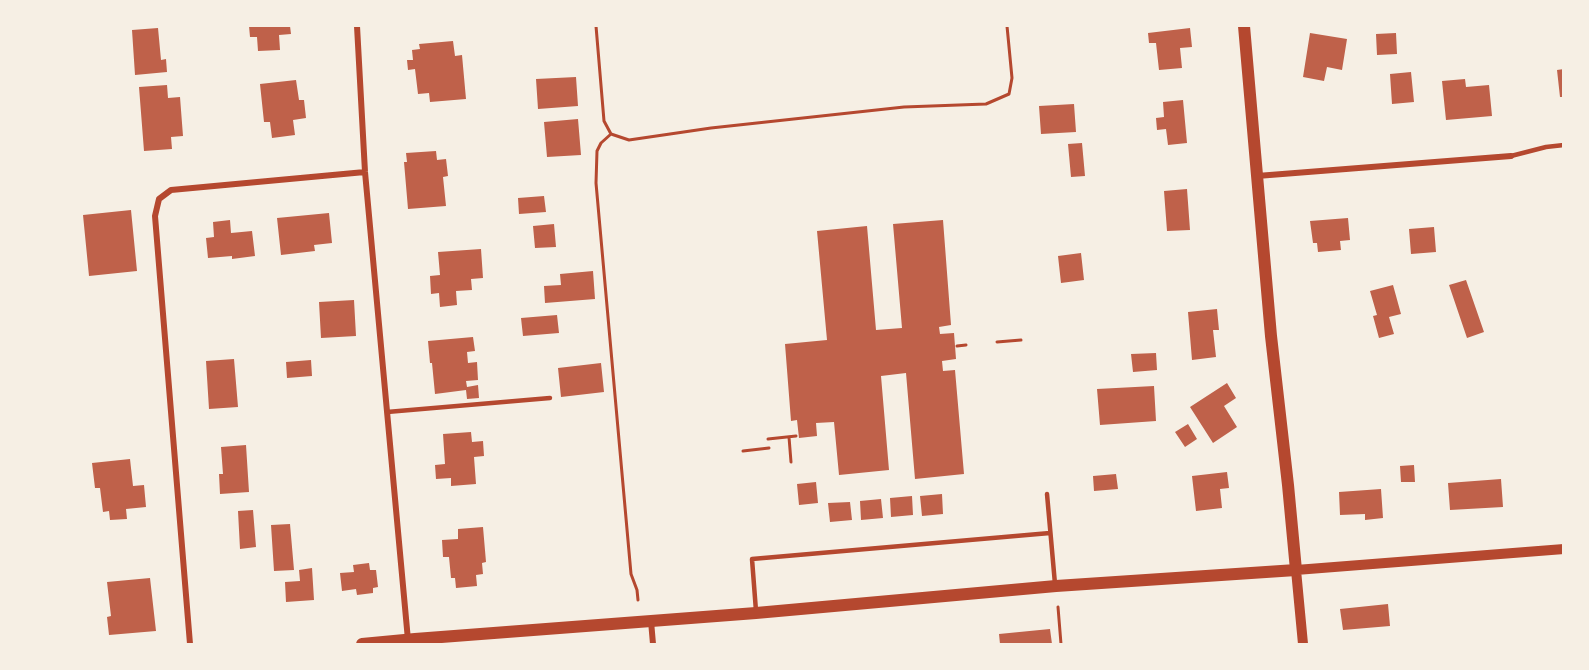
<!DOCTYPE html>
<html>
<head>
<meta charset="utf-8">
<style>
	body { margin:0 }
	#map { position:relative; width:1589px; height:670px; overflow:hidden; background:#f6efe4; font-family:"Fira Sans",sans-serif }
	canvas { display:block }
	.frame { position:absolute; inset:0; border:27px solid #f6efe4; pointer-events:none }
</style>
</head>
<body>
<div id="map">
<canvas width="1589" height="670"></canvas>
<div class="frame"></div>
</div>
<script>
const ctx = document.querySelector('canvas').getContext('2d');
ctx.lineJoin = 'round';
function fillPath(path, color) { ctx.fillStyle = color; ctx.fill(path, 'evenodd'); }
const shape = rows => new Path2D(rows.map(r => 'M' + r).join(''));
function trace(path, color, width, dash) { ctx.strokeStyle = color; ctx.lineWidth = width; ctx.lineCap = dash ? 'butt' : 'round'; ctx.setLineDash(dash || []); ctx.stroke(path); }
const building = shape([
	[249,26,290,26,291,34,279,35,280,50,258,51,257,37,250,37],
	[158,28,161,60,166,59,167,72,135,75,132,30],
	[1190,28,1192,47,1180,48,1182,68,1159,70,1156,43,1149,43,1148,33],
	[1310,33,1347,39,1342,70,1327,67,1324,81,1303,77],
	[1396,33,1397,54,1377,55,1376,34],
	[453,41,455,56,462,55,466,99,430,102,429,93,418,94,415,69,408,70,407,60,413,60,412,50,420,49,419,44],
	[1564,69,1564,97,1560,97,1557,70],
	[1411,72,1414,102,1392,104,1390,74],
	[576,77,578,106,538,109,536,79],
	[1465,79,1466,87,1489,85,1492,116,1446,120,1442,81],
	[296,80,299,100,304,100,306,118,293,120,295,135,272,138,270,122,264,122,260,84],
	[167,85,168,98,180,97,183,136,171,137,172,149,144,151,139,87],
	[1183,100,1187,143,1168,145,1166,129,1157,130,1156,118,1164,117,1163,102],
	[1074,104,1076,132,1041,134,1039,106],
	[578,119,581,155,547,157,544,122],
	[1082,143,1085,176,1071,177,1068,144],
	[436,151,437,160,446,159,448,176,443,177,446,206,408,209,404,162,407,162,406,153],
	[1187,189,1190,230,1167,231,1164,191],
	[544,196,546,212,519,214,518,198],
	[131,210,137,271,89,276,83,215],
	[329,213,332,243,314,245,315,251,281,255,277,218],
	[1348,218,1350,240,1340,241,1341,250,1318,252,1317,243,1313,243,1310,221],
	[230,220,231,233,252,231,255,256,232,259,232,256,208,258,206,238,214,237,213,222],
	[943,220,951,325,939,327,940,334,954,333,956,359,942,361,943,371,955,370,964,474,915,479,906,373,881,376,889,470,839,475,834,422,816,423,817,436,799,438,797,420,791,421,785,344,827,340,817,231,867,226,876,330,902,328,893,224],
	[554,224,556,247,535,248,533,226],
	[1434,227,1436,252,1411,254,1409,229],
	[481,249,483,278,471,279,472,290,456,291,457,305,440,307,439,293,431,294,430,276,440,275,438,252],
	[1081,253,1084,280,1061,283,1058,256],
	[593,271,595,299,545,303,544,286,561,285,560,274],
	[1466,280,1484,332,1467,338,1449,285],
	[1393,285,1401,314,1389,317,1394,334,1379,338,1373,316,1377,315,1370,291],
	[354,300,356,336,321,338,319,302],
	[1217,309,1219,330,1213,330,1216,357,1192,360,1188,312],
	[557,315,559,333,523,336,521,318],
	[473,337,475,351,467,352,468,363,477,362,478,380,466,381,467,387,478,385,479,398,467,399,466,390,435,394,432,363,430,363,428,341],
	[1156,353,1157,370,1133,372,1131,354],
	[234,359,238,407,209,409,206,361],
	[311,360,312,376,287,378,286,362],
	[601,363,604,392,561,397,558,368],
	[1227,383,1236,398,1224,406,1237,427,1213,443,1190,407],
	[1154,386,1156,421,1100,425,1097,389],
	[1188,424,1197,439,1185,447,1175,432],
	[471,432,472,442,483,441,484,456,474,457,476,484,451,486,451,478,436,479,435,465,445,464,443,434],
	[246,445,249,492,220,494,219,474,223,474,221,447],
	[130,459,133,486,144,485,146,507,126,509,127,519,110,520,109,511,103,512,100,488,95,488,92,463],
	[1414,465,1415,482,1401,482,1400,466],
	[1227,472,1229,488,1220,489,1222,508,1196,511,1192,476],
	[1116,474,1118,489,1094,491,1093,476],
	[1501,479,1503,507,1450,510,1448,483],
	[816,482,818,503,799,505,797,484],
	[1381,489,1383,518,1365,520,1365,514,1340,515,1339,492],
	[942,494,943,514,922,516,920,496],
	[912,496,913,515,891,517,890,498],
	[881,499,883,518,861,520,860,501],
	[850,502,852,520,830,522,828,503],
	[253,510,256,547,240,549,238,511],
	[290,524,294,570,274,571,271,525],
	[483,527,486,562,482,563,483,574,476,575,477,586,456,588,455,578,451,578,449,557,443,557,442,540,458,539,458,529],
	[369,563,370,570,376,570,378,587,373,588,373,593,357,595,356,589,342,591,340,573,354,572,353,565],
	[312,568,314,600,286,602,285,582,300,581,299,570],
	[150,578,156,631,109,635,107,617,111,616,107,582],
	[1388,604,1390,626,1343,630,1340,609],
	[1050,629,1052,644,1000,644,999,634]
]);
const path = shape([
	[596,26,604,121,611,134,629,140,711,128,904,107,986,104,1009,94,1012,78,1007,26],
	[611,134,601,143,597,151,596,183,631,574,637,590,638,600],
	[997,342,1021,340],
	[957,346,966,345],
	[789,437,791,462],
	[768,439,796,436],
	[743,451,769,448],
	[1058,607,1061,644]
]);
const service = shape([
	[1511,156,1546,147,1564,145],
	[387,412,550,398],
	[1047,494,1055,584],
	[756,611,752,559,1050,533]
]);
const minor = shape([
	[357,26,365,172,408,640],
	[1257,176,1511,156],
	[651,621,653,644],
	[190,644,155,216,159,199,171,190,365,172]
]);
const tertiary = shape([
	[1303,644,1296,570,1564,549]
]);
const secondary = shape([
	[362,644,415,639,756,613,1056,586,1296,570,1288,485,1271,336,1244,26]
]);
fillPath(building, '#bf614a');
trace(path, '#b5482f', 3);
trace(service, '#b5482f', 4.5);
trace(minor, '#b5482f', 6);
trace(tertiary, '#b5482f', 10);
trace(secondary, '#b5482f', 12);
</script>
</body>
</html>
